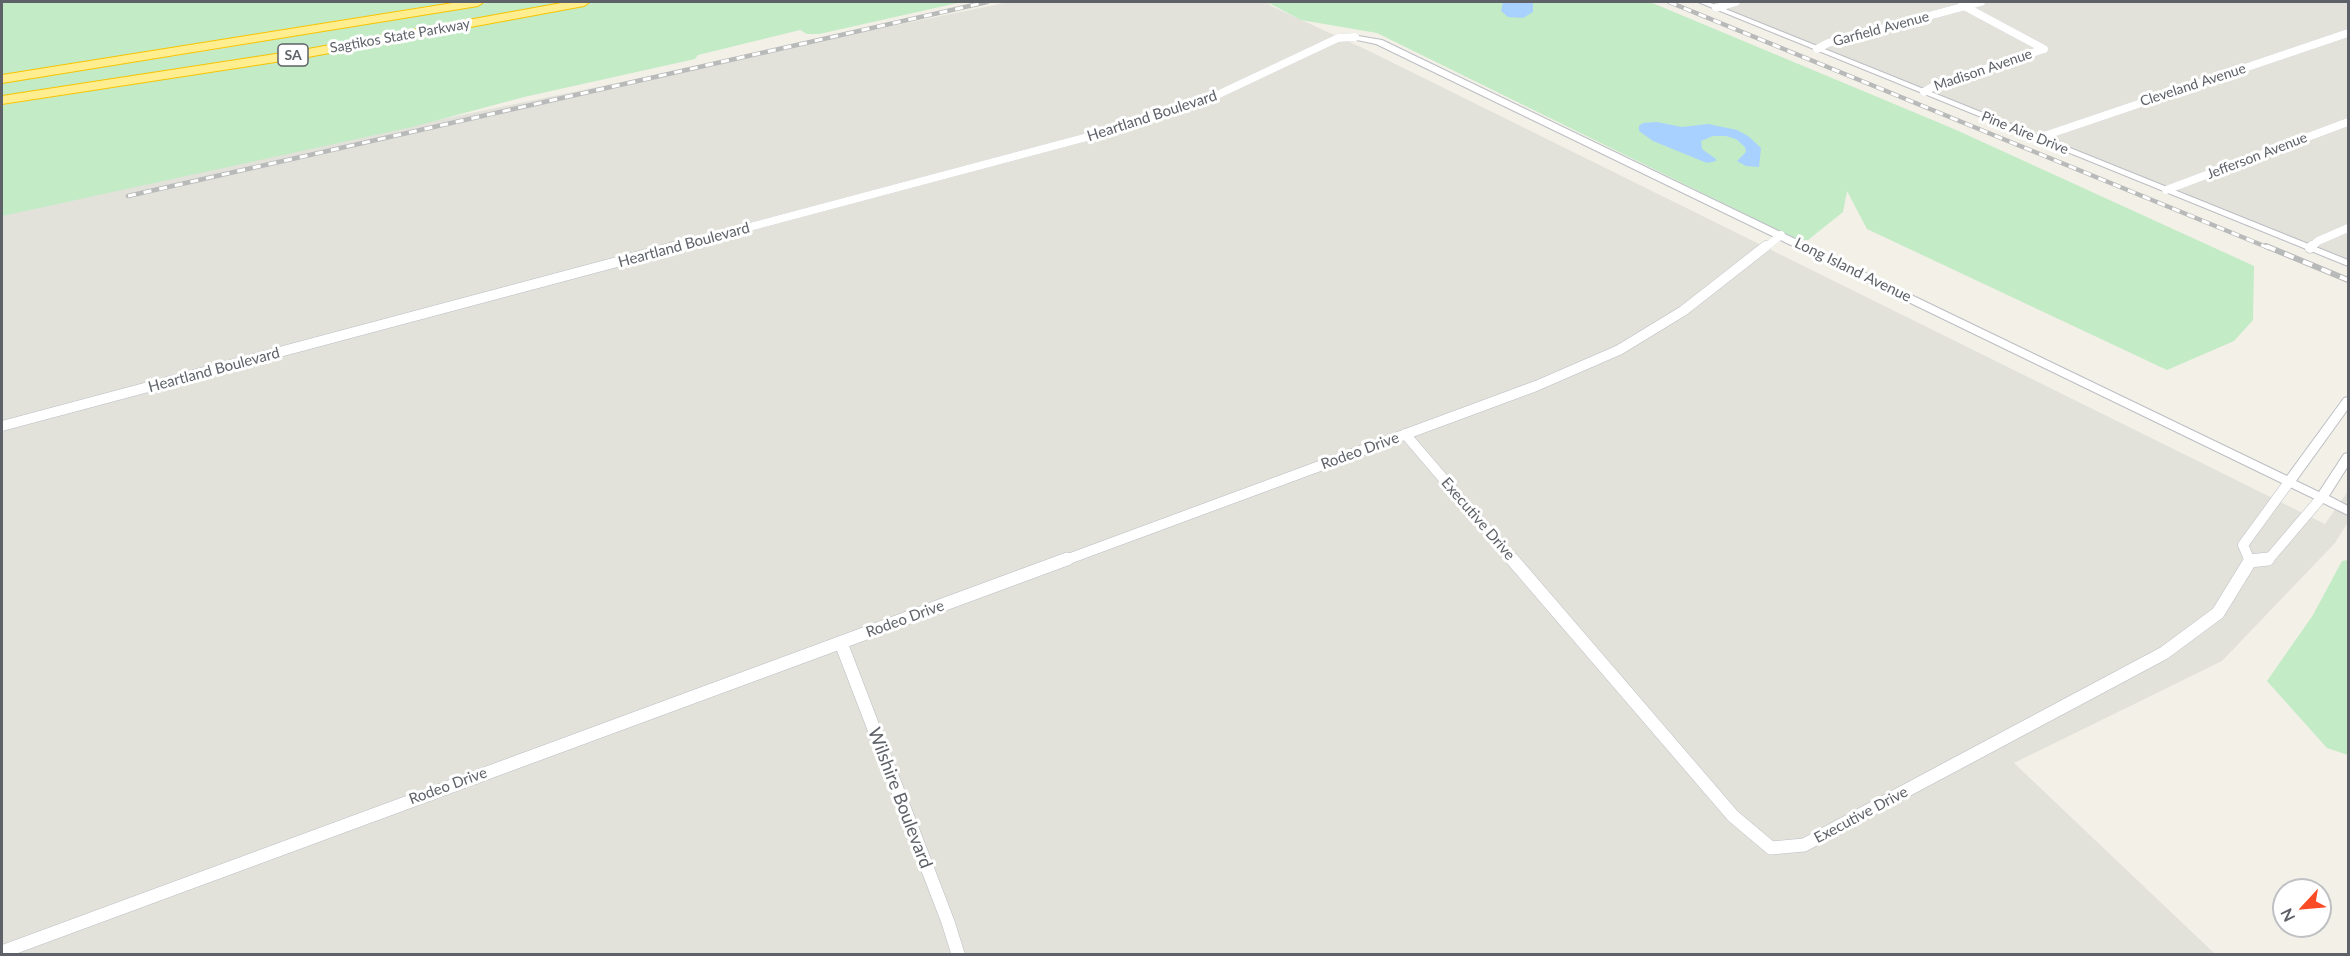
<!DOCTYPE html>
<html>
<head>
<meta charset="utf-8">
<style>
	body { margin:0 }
	#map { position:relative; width:2350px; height:956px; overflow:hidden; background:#f2f0e7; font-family:Lato,sans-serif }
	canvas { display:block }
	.frame { position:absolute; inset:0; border:3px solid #5e6268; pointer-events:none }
	.north { position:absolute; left:2272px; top:878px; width:60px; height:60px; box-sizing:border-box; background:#fff; border:2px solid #bfc0c3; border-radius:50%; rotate:244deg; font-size:16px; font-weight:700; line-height:24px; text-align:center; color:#5e6268 }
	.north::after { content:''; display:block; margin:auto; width:21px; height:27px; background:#f94b26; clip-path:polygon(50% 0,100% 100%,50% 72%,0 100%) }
</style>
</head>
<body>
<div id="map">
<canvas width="2350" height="956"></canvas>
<div class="frame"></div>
<div class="north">N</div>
</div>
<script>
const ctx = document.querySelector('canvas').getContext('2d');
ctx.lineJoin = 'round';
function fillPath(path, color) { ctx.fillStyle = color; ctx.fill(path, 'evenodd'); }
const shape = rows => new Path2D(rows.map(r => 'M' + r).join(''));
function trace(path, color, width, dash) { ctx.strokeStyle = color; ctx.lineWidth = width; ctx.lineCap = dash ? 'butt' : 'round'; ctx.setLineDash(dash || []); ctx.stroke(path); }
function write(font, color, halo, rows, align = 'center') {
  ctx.font = font + ' Lato,sans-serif'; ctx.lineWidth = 6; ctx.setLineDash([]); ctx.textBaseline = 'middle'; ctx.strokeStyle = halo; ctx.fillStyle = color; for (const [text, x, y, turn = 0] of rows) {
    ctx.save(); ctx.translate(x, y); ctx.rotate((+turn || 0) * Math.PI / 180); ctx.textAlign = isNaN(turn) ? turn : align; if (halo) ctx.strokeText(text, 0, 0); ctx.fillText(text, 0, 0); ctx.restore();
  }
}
const industrial = shape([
	[1009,2,1267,2,1271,6,1369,51,2325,524,2348,491,2348,522,2335,543,2222,661,2014,763,2215,954,2,954,2,210],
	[1702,2,2348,2,2348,263,1924,92]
]);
const green = shape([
	[2,2,453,2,2,75],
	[493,2,571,2,425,30,210,66,2,97,2,82,213,50],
	[597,2,962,2,819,34,807,34,800,30,698,55,695,59,524,97,412,127,2,216,2,105,386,43],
	[1267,2,1650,2,1954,129,2254,266,2253,320,2234,341,2167,370,1867,229,1847,191,1843,212,1808,240,1798,240,1377,33,1301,20],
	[2348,560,2348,755,2327,748,2267,681,2313,615,2342,561]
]);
const water = shape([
	[1503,2,1533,2,1533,12,1523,18,1508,17,1501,11],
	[1657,122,1682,127,1708,124,1737,130,1748,136,1761,148,1759,167,1746,166,1737,161,1746,152,1745,147,1736,139,1726,136,1713,136,1701,141,1702,149,1716,159,1716,161,1707,163,1653,141,1639,131,1639,126,1643,123]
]);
const minorFar2 = shape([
	[1962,5,2044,49],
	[1716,8,1736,2],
	[1817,49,1828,43,1981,2],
	[1924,92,1934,86,2044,49],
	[2038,138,2348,33],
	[2166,190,2348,122],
	[671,248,1136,124,1215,96,1338,38,1355,37],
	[1765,248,1781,235],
	[2310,248,2318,241,2348,228]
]);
const minorFar1 = shape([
	[2310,248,2312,246],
	[2,426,677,246],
	[1405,434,1514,561],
	[1063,561,1536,386,1619,350,1683,311,1766,246],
	[2250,561,2243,545,2289,482],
	[2254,561,2269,559,2321,498]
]);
const minor = shape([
	[1512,559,1733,816,1771,848,1804,845,2164,653,2218,613,2250,561],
	[2250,561,2268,559],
	[841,643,948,922,958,954],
	[2,952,1067,559]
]);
const tertiary = shape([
	[1698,2,1708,2,2348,260,2348,266,1698,2],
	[1352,35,1382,40,2287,476,2344,398,2348,397,2348,409,2296,481,2319,492,2344,454,2348,453,2348,466,2329,496,2348,506,2348,515,1376,44,1352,39,1352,35]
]);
const motorway = shape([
	[459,2,484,2,478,6,2,83,2,75,459,2],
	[567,2,590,2,584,6,308,57,2,104,2,96,308,49,567,2]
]);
const railFar1 = shape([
	[1669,2,2269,248],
	[128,196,987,2]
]);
const rail = shape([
	[2266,246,2348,280]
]);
const farStreetnames = [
	["Garfield Avenue",1881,29,-15],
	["Sagtikos State Parkway",400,36,-10],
	["Madison Avenue",1983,70,-19],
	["Cleveland Avenue",2193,85,-18],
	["Pine Aire Drive",2025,133,22],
	["Jefferson Avenue",2257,156,-21]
];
const shields = [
	[293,55,30]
];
const shieldNames = [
	["SA",293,55]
];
const streetNames = [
	["Heartland Boulevard",1152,116,-18],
	["Heartland Boulevard",684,245,-15],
	["Long Island Avenue",1853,270,26],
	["Heartland Boulevard",214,370,-15],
	["Rodeo Drive",1360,451,-20],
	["Executive Drive",1478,519,49],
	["Rodeo Drive",905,619,-20],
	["Rodeo Drive",448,786,-20],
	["Executive Drive",1861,815,-28]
];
const nearStreetnames = [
	["Wilshire Boulevard",900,798,69]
];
fillPath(industrial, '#e2e2db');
fillPath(green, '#c2ebc6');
fillPath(water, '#a9d1ff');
trace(minorFar2, '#bbbec3', 8);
trace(minorFar1, '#bbbec3', 11);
trace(minor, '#bbbec3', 14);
trace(tertiary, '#bbbec3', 2);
trace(motorway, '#f8c300', 2);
trace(minorFar2, '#fff', 8);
trace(minorFar1, '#fff', 10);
trace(minor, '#fff', 13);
fillPath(tertiary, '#fff');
fillPath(motorway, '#ffee90');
trace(railFar1, '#b8b9b9', 4.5);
trace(rail, '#b8b9b9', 6);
trace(railFar1, '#fff', 3, [8]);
trace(rail, '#fff', 4, [10]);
write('14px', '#5e6268', '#fff', farStreetnames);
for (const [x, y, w] of shields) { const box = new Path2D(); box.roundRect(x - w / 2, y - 11, w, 22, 4.5); ctx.fillStyle = '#fff'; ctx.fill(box); trace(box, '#5e6268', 1.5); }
write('bold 14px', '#5e6268', null, shieldNames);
write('15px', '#5e6268', '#fff', streetNames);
write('18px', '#5e6268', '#fff', nearStreetnames);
</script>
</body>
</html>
